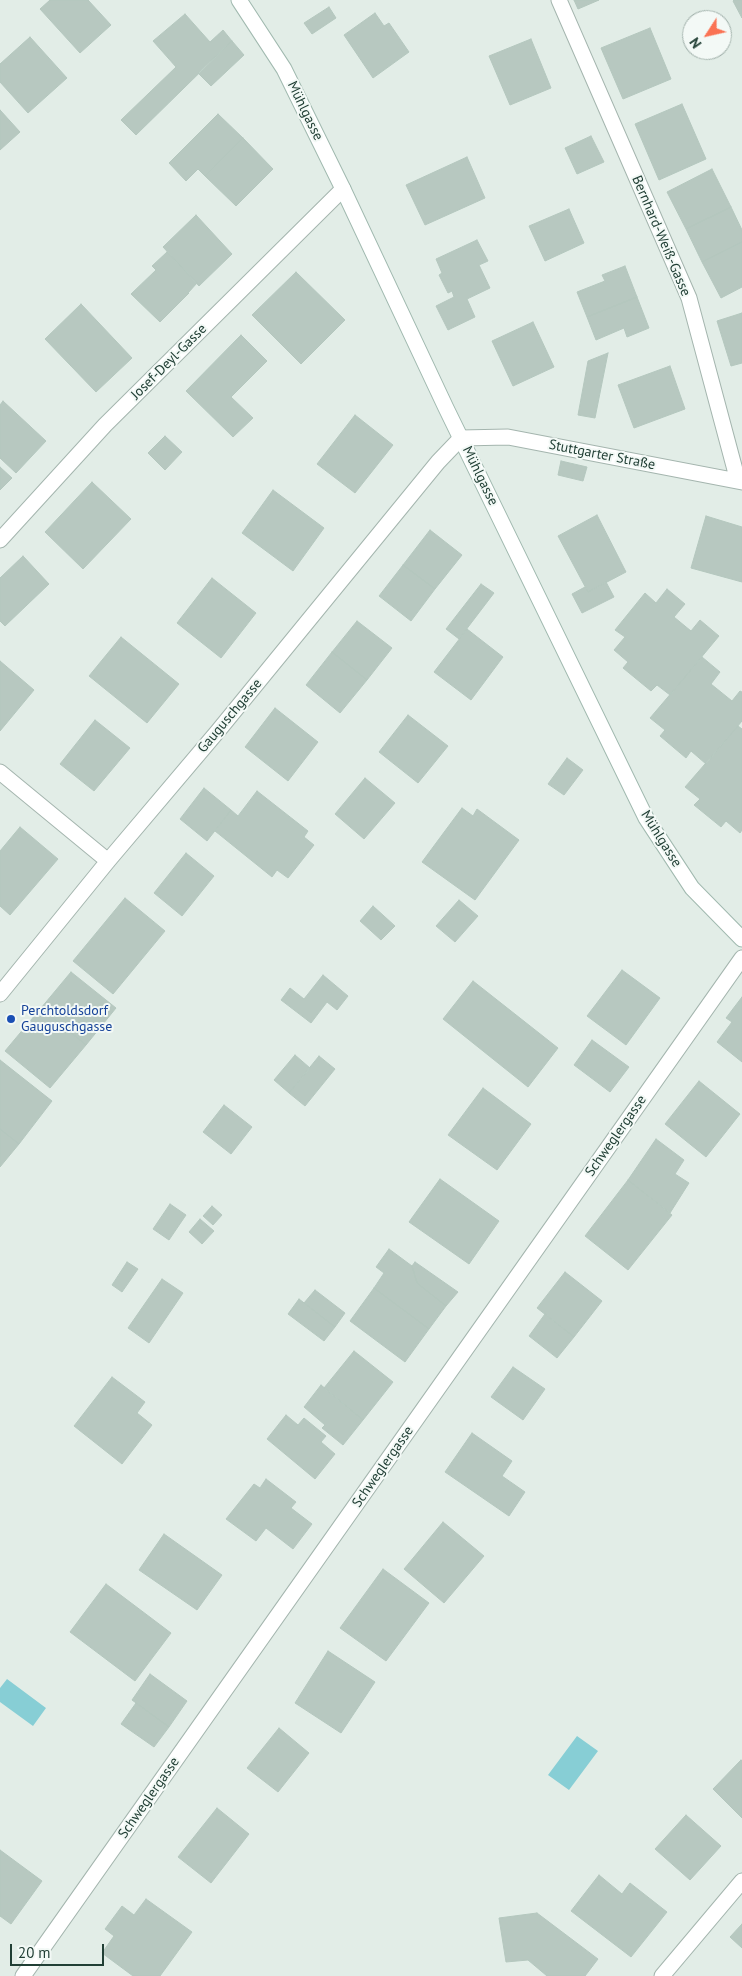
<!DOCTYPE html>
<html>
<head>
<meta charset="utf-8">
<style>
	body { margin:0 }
	#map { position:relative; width:742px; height:1976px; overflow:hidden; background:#e2ede7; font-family:"PT Sans",sans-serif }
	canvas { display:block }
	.north { position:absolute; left:682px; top:10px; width:50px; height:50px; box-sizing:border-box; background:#f3f9f6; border:1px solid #9fafa9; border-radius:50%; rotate:235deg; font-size:14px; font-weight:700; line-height:20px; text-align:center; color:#213f35 }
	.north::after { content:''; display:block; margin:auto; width:18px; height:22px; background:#fa7253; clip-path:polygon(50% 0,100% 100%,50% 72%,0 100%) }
	.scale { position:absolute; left:10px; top:1944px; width:94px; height:22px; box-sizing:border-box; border:2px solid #213f35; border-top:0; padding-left:6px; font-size:15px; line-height:18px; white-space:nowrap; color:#213f35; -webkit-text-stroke:4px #f3f9f6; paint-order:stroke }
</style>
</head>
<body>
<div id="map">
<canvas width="742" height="1976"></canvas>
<div class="north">N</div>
<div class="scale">20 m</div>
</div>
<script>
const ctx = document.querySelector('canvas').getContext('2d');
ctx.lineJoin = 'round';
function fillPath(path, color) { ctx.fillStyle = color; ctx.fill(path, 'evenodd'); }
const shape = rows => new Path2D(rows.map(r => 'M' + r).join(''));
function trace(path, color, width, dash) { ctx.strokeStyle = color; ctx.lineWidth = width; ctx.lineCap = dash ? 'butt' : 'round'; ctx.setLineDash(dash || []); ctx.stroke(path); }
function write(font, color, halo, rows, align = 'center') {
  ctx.font = font + ' "PT Sans",sans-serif'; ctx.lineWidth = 4; ctx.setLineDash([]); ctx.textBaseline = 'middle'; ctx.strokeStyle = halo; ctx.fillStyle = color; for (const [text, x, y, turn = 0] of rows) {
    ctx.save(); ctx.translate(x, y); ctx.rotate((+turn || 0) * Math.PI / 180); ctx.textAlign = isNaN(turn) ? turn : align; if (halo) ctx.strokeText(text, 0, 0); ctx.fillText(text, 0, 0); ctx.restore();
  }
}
const water = shape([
	[7,1679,46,1708,33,1726,0,1702,0,1688],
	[577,1736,598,1751,569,1790,548,1775]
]);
const building = shape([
	[50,0,88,0,111,25,80,53,40,9,50,0],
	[574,0,599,0,578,9,574,0],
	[734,0,742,0,742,18,733,1,734,0],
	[329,7,336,18,312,34,304,23,329,7],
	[375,13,384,26,389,23,409,52,373,78,344,35,375,13],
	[185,14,210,42,223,30,232,41,136,135,121,120,176,67,153,41,185,14],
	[650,28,671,79,623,99,601,48,650,28],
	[30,37,67,78,28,113,0,82,0,64,30,37],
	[531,39,551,88,510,105,489,56,531,39],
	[232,41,244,55,211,86,198,73,232,41],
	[682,104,706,159,659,180,635,124,682,104],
	[0,110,20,132,0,150,0,110],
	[218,114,243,138,205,176,198,169,186,181,169,163,218,114],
	[591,136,604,162,577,174,565,148,591,136],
	[243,138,273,169,236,206,205,176,243,138],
	[467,157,485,198,425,225,406,185,467,157],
	[712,169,731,207,686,229,667,192,712,169],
	[731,207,742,230,742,242,702,262,686,229,731,207],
	[569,209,584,243,545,261,529,226,569,209],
	[196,215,232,254,199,286,163,247,196,215],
	[477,240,488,261,479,265,490,288,467,299,475,317,448,330,436,306,454,297,452,291,448,293,439,275,442,273,436,259,477,240],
	[742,242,742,287,721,298,702,262,742,242],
	[167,252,197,283,188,293,189,293,160,322,131,294,156,270,152,266,167,252],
	[625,266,637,297,587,317,577,292,605,281,602,275,625,266],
	[296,272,345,320,301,364,252,315,296,272],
	[637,297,649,328,627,337,624,328,596,340,587,317,637,297],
	[81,304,132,358,96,392,45,339,81,304],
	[742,313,742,363,731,366,717,321,742,313],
	[533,322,554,367,513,386,492,341,533,322],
	[241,335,267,361,231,397,253,418,233,437,186,391,241,335],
	[608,353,595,418,578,415,588,361,608,353],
	[670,366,685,409,634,428,618,385,670,366],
	[3,401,46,441,16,473,0,458,0,405,3,401],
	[355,415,393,445,355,493,317,464,355,415],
	[165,436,182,452,165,470,148,453,165,436],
	[561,461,587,467,583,481,558,475,561,461],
	[0,467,12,478,0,490,0,467],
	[92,482,131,519,83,569,45,532,92,482],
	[273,490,324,528,293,571,242,533,273,490],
	[597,515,626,572,588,592,558,536,597,515],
	[706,516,742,527,742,582,691,568,706,516],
	[430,530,462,555,435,589,403,565,430,530],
	[23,556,49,584,5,626,0,621,0,578,23,556],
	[403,565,435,589,411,621,379,596,403,565],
	[212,578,256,613,221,658,177,623,212,578],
	[606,582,614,597,582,613,572,594,585,587,588,592,606,582],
	[481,584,494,593,459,639,446,629,481,584],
	[667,589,685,604,674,617,691,631,700,620,719,636,670,695,657,685,651,691,623,668,628,662,614,650,625,637,615,630,645,593,656,603,667,589],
	[357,621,392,648,367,680,332,652,357,621],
	[467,629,503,657,471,700,434,672,467,629],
	[121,637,179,684,147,723,89,676,121,637],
	[332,652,367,680,340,713,306,685,332,652],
	[702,657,720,672,711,684,732,701,740,691,742,692,742,721,706,764,691,751,686,758,660,736,665,730,650,718,702,657],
	[0,661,34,690,0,731,0,661],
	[275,708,318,742,288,781,245,747,275,708],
	[408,715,448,746,418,783,379,752,408,715],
	[95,720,130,748,94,791,60,764,95,720],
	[738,726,742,729,742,830,740,833,726,821,721,827,694,805,700,799,685,787,738,726],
	[567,758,583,770,564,795,548,784,567,758],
	[365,778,395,803,364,839,335,814,365,778],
	[204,788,231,810,207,841,180,819,204,788],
	[257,791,308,831,304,837,314,845,288,878,277,870,272,877,215,831,231,810,238,816,257,791],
	[462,808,473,816,477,809,519,840,475,900,422,862,462,808],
	[20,827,58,859,10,915,0,906,0,851,20,827],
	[186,853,214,876,182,916,154,893,186,853],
	[125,898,165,931,113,994,73,961,125,898],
	[459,900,478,916,455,942,436,926,459,900],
	[373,906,395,926,381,940,360,921,373,906],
	[622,970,660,998,626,1045,587,1016,622,970],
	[71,972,116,1008,86,1045,41,1008,71,972],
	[323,975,348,996,337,1010,327,1002,311,1023,281,1000,290,988,304,999,323,975],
	[473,981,558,1048,528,1087,443,1019,473,981],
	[742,997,742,1062,717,1042,732,1022,726,1018,742,997],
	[41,1008,86,1045,50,1088,5,1051,41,1008],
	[592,1040,629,1067,610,1092,574,1065,592,1040],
	[295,1055,310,1068,289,1093,274,1080,295,1055],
	[319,1056,335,1069,305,1106,289,1093,319,1056],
	[0,1060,52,1101,19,1144,0,1129,0,1060],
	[699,1081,740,1114,706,1157,665,1124,699,1081],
	[483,1088,531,1124,497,1170,448,1135,483,1088],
	[224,1105,252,1127,231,1154,203,1132,224,1105],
	[0,1129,19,1144,0,1167,0,1129],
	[656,1139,684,1160,675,1174,689,1183,670,1213,628,1180,656,1139],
	[440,1179,499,1221,469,1264,409,1222,440,1179],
	[628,1180,672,1215,628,1270,585,1236,628,1180],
	[170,1204,186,1215,169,1240,153,1229,170,1204],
	[212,1206,222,1215,213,1225,203,1216,212,1206],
	[200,1219,214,1231,202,1244,189,1232,200,1219],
	[389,1249,412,1266,417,1283,446,1306,429,1329,374,1288,384,1273,376,1267,389,1249],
	[127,1262,138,1269,122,1292,112,1285,127,1262],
	[415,1262,458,1292,446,1306,417,1283,412,1266,415,1262],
	[565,1272,602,1301,574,1337,537,1308,565,1272],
	[162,1279,183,1293,149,1343,128,1328,162,1279],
	[374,1288,429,1329,405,1362,350,1321,374,1288],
	[315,1290,345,1313,335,1327,304,1303,315,1290],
	[299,1299,335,1327,324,1341,288,1314,299,1299],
	[545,1314,574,1337,557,1358,529,1336,545,1314],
	[354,1351,393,1382,363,1420,324,1388,354,1351],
	[513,1367,545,1389,523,1420,491,1397,513,1367],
	[112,1377,145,1402,137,1413,152,1425,122,1464,74,1426,112,1377],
	[321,1385,363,1420,343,1445,322,1428,325,1425,304,1407,321,1385],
	[286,1415,298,1425,304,1418,326,1436,321,1442,335,1454,315,1479,267,1439,286,1415],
	[472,1433,512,1461,502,1476,525,1492,509,1516,445,1472,472,1433],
	[266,1479,296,1502,291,1508,312,1524,293,1549,266,1528,256,1541,226,1519,254,1484,260,1488,266,1479],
	[443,1522,484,1556,444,1603,404,1569,443,1522],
	[164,1534,222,1575,197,1610,139,1570,164,1534],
	[383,1569,429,1603,386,1661,340,1628,383,1569],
	[106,1584,171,1633,135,1681,70,1632,106,1584],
	[328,1651,375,1682,341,1733,295,1703,328,1651],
	[150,1674,187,1701,169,1727,132,1700,150,1674],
	[136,1703,169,1727,154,1747,121,1724,136,1703],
	[279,1728,309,1753,278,1792,247,1768,279,1728],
	[741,1760,742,1761,742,1818,713,1789,741,1760],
	[217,1808,249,1834,211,1883,178,1857,217,1808],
	[686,1815,721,1846,690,1880,655,1849,686,1815],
	[0,1850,42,1881,11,1924,0,1916,0,1850],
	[599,1875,622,1894,630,1883,667,1912,631,1957,571,1911,599,1875],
	[146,1899,192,1932,160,1976,133,1976,102,1953,114,1936,105,1929,122,1906,134,1915,146,1899],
	[537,1913,598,1959,585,1976,547,1976,528,1960,506,1962,499,1918,537,1913],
	[742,1924,742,1948,730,1937,742,1924]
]);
const street = shape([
	[559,0,689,298,738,481],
	[0,540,105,425,343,189],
	[0,772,108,861],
	[0,994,108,861,218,731,438,462,461,438,508,437,742,482],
	[23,1976,742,958],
	[662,1976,742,1881]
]);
const secondary = shape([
	[239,0,284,69,343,189,446,408,646,818,692,888,742,939]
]);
const markers = [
	[11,1019,5,"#1a4fb4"]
];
const streetNames = [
	["Mühlgasse",305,111,64],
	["Bernhard-Weiß-Gasse",661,236,67],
	["Josef-Deyl-Gasse",169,362,-45],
	["Stuttgarter Straße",602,455,11],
	["Mühlgasse",480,476,64],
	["Gauguschgasse",230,716,-50],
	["Mühlgasse",661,839,58],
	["Schweglergasse",616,1136,-55],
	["Schweglergasse",383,1467,-55],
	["Schweglergasse",149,1798,-55]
];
const transitNames = [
	["Perchtoldsdorf",21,1011],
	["Gauguschgasse",21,1027]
];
fillPath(water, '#87ced5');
fillPath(building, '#b7c8c0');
trace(building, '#b4c7be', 1);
trace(street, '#a4b5ae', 17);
trace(secondary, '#a0b9af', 17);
trace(street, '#fff', 15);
trace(secondary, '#fff', 15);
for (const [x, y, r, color] of markers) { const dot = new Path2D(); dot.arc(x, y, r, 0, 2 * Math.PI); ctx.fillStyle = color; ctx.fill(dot); trace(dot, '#f3f9f6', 2); }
write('14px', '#213f35', '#f3f9f6', streetNames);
write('14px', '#164399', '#f3f9f6', transitNames, 'left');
</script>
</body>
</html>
